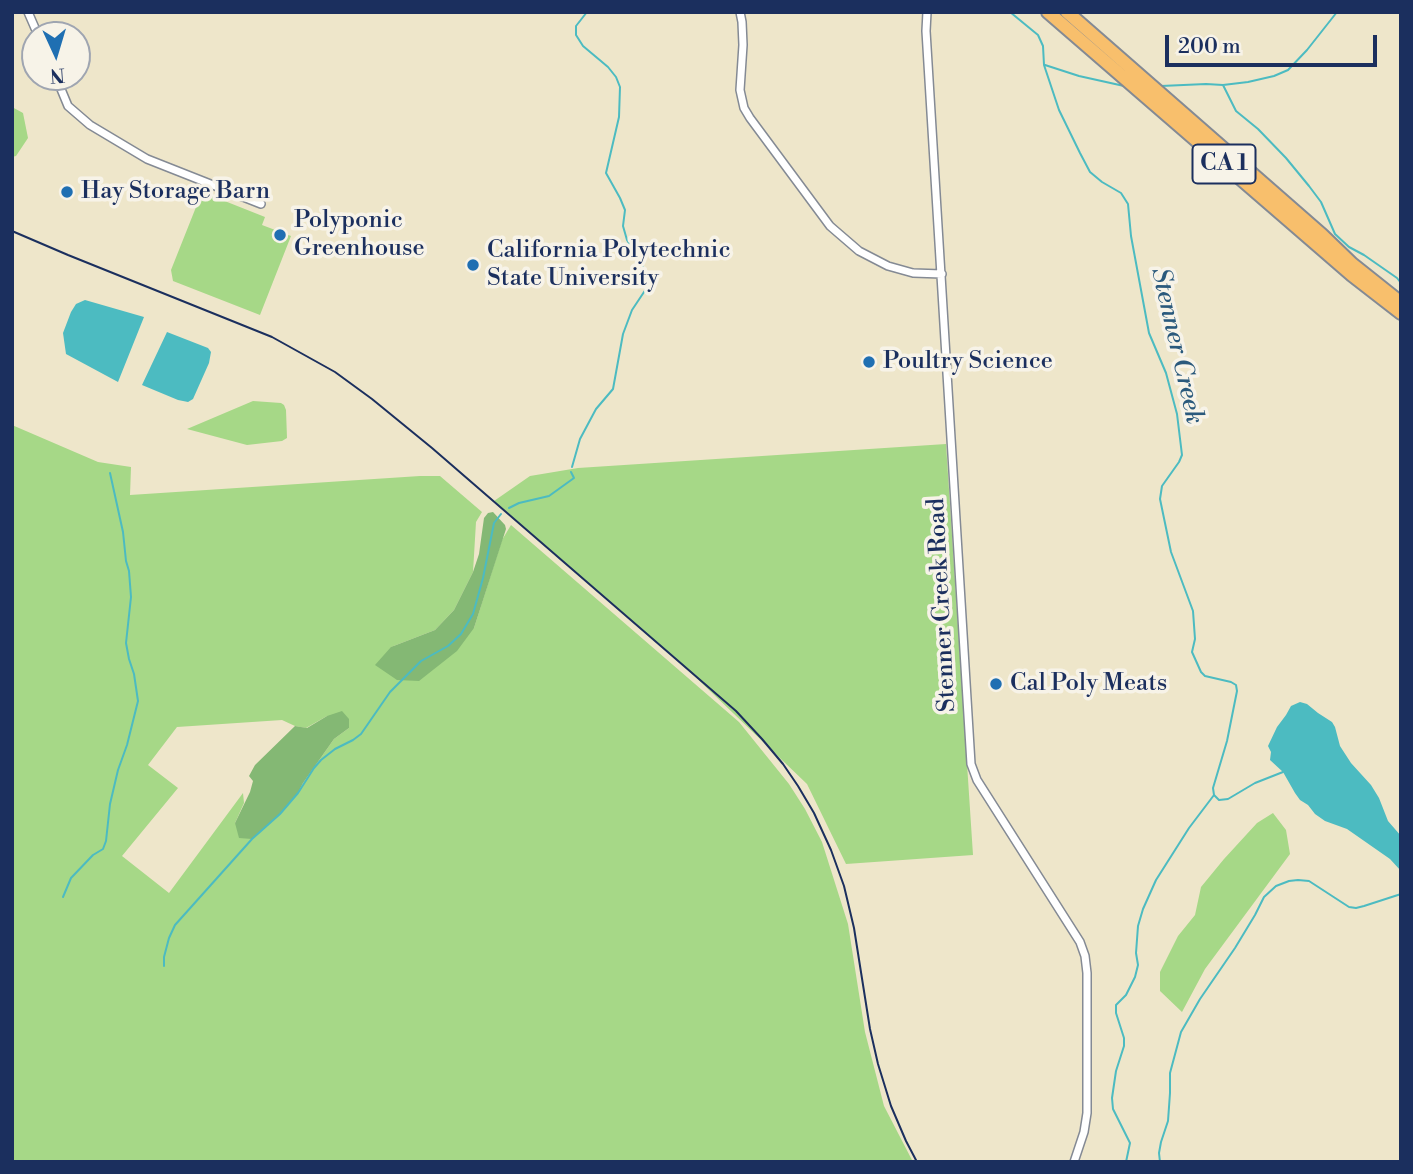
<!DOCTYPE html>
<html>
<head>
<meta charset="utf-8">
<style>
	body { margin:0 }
	#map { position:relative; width:1413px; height:1174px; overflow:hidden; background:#eee6ca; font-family:"Libre Bodoni",serif }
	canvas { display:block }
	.frame { position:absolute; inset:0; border:14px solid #1b2f5e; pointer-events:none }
	.north { position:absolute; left:21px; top:21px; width:70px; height:70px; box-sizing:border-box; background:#f7f3e8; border:2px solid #9fa5b1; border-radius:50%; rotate:176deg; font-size:19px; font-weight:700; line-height:28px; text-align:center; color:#1b2f5e }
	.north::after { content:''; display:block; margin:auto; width:24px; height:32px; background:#1f6fb2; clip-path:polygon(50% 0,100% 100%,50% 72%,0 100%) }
	.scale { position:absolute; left:1165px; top:35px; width:212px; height:32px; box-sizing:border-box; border:4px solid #1b2f5e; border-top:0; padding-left:9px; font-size:21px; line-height:24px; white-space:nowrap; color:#1b2f5e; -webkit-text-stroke:5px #f7f3e8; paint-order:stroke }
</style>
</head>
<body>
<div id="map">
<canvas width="1413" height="1174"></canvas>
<div class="frame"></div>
<div class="north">N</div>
<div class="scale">200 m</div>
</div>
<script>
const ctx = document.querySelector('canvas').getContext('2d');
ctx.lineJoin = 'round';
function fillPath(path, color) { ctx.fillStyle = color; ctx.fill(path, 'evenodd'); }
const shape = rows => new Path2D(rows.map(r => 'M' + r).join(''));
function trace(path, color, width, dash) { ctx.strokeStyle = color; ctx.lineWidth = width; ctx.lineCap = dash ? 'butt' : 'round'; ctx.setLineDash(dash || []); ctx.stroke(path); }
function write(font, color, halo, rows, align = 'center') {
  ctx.font = font + ' "Libre Bodoni",serif'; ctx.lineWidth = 7; ctx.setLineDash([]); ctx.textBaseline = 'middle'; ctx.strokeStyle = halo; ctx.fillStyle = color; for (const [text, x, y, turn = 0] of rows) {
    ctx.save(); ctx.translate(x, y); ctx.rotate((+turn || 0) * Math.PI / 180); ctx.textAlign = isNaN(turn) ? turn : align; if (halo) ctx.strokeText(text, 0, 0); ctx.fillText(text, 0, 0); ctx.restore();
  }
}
const green = shape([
	[12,107,23,113,28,138,16,156,12,157],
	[202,192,265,217,262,225,291,236,260,315,173,281,171,270],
	[253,401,281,403,284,405,286,410,287,438,282,441,247,445,187,429],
	[12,425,98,462,131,467,130,495,420,476,440,476,482,512,476,522,473,572,454,610,435,630,391,647,474,628,502,540,511,525,739,722,789,784,805,809,822,842,848,924,865,1032,884,1106,913,1162,12,1162],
	[327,716,349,728,334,739,303,783,298,793,280,814,252,839,235,823,244,803,243,793,169,893,122,856,178,788,148,765,177,727,282,720,295,726,306,728],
	[946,444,973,855,846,864,807,784,684,666,494,501,530,476,578,468],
	[1273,813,1286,830,1290,854,1205,969,1182,1012,1160,991,1160,972,1178,936,1195,915,1201,887,1224,859,1257,823]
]);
const forest = shape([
	[493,512,505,525,506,529,474,628,457,651,419,681,397,680,375,665,391,647,435,630,454,610,473,572,479,554,484,518,488,513],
	[342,711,349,719,349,728,334,739,303,783,298,793,280,814,252,839,239,838,235,823,250,792,253,781,249,776,255,765,295,726,307,728,327,716]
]);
const water = shape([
	[85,300,144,317,118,382,66,354,63,333,71,312,76,304],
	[167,332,208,348,211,352,209,363,193,399,188,402,178,400,142,385],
	[1300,702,1307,704,1318,713,1332,722,1335,727,1340,746,1351,763,1371,785,1379,798,1388,821,1401,836,1401,871,1390,859,1347,829,1325,821,1315,814,1308,805,1300,800,1295,793,1283,772,1270,760,1271,752,1268,746,1277,727,1286,715,1291,706]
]);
const stream = shape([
	[1010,12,1038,35,1043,46,1044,65,1059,110,1080,153,1090,172,1102,182,1121,193,1128,204,1131,236,1149,333,1166,373,1177,414,1182,455,1179,462,1162,486,1160,499,1171,552,1193,611,1195,639,1192,652,1201,672,1205,676,1231,682,1236,685,1237,691,1227,741,1213,788,1214,795,1189,828,1156,880,1143,909,1138,926,1136,953,1138,965,1135,977,1126,995,1116,1005,1116,1013,1124,1038,1124,1046,1116,1071,1112,1098,1113,1109,1130,1143,1126,1162],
	[1045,65,1079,76,1124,86],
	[1223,85,1236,111,1258,129,1286,158,1309,186,1321,202,1335,234,1349,247,1364,255,1397,278,1401,283],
	[1161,86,1206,84,1223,85,1248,82,1274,76,1288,70,1307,50,1337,12],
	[572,467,580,439,596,409,613,389,623,334,632,310,648,286,642,264,627,240,623,226,625,210,620,198,606,173,619,117,620,87,616,77,608,67,583,46,576,35,576,26,587,12],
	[509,508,519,503,549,496,574,478,571,472],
	[1214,795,1219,800,1228,799,1255,783,1283,772],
	[63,897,71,878,93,855,103,849,106,841,110,804,118,770,127,745,138,701,134,674,129,659,126,643,131,597,129,571,126,561,123,532,110,473],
	[164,966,164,957,169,938,175,925,252,839,280,814,298,793,314,768,321,760,335,749,353,740,361,734,390,692,421,661,448,646,461,634,473,614,483,578,494,523,501,514],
	[1160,1162,1159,1153,1161,1142,1168,1121,1170,1093,1170,1073,1181,1032,1200,999,1235,948,1255,915,1264,897,1276,886,1289,881,1298,880,1309,881,1349,907,1356,908,1364,906,1401,894]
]);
const minor = shape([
	[28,12,38,35],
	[740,12,742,22,743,45,740,90,744,108,750,118,830,226,859,251,888,266,913,273,942,274],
	[927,12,926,31,971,764,977,780,1080,942,1085,956,1087,973,1087,1113,1084,1132,1074,1162],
	[56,77,68,106,90,125,147,159,261,204]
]);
const trunk = shape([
	[1048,12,1352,275,1401,313],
	[1067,12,1322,235,1352,264,1401,303]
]);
const rail = shape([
	[12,231,68,255,272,337,335,372,372,399,432,448,736,711,762,739,783,764,798,786,814,813,831,850,844,886,854,928,870,1029,878,1064,891,1106,906,1141,917,1162]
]);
const markers = [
	[67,192,7,"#1f6fb2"],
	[280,235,7,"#1f6fb2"],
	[473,265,7,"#1f6fb2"],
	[869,362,7,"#1f6fb2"],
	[996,684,7,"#1f6fb2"]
];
const shields = [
	[1224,164,63]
];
const shieldNames = [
	["CA 1",1224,164]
];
const poiNames = [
	["Hay Storage Barn",81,192],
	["Polyponic",294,221],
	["Greenhouse",294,249],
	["California Polytechnic",487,251],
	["State University",487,279],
	["Poultry Science",883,362],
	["Cal Poly Meats",1010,684]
];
const streetNames = [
	["Stenner Creek Road",943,605,-93]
];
const waterNames = [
	["Stenner Creek",1176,346,77]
];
fillPath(green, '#a6d887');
fillPath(forest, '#84b874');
fillPath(water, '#4cbbc1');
trace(stream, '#4cbbc1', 2);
trace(minor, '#848a94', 10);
trace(trunk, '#848a94', 16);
trace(minor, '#fff', 7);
trace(trunk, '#f8bf6c', 12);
trace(rail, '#1b2f5e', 2);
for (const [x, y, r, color] of markers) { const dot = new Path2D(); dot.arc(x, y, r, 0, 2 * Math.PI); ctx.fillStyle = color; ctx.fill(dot); trace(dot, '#f7f3e8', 2.5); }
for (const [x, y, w] of shields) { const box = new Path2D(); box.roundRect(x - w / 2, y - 19.5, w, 39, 5); ctx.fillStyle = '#f7f3e8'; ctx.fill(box); trace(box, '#1b2f5e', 2); }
write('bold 23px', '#1b2f5e', null, shieldNames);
write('24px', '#1b2f5e', '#f7f3e8', poiNames, 'left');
write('24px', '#1b2f5e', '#f7f3e8', streetNames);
write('italic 26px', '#2a597c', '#f7f3e8', waterNames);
</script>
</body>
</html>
